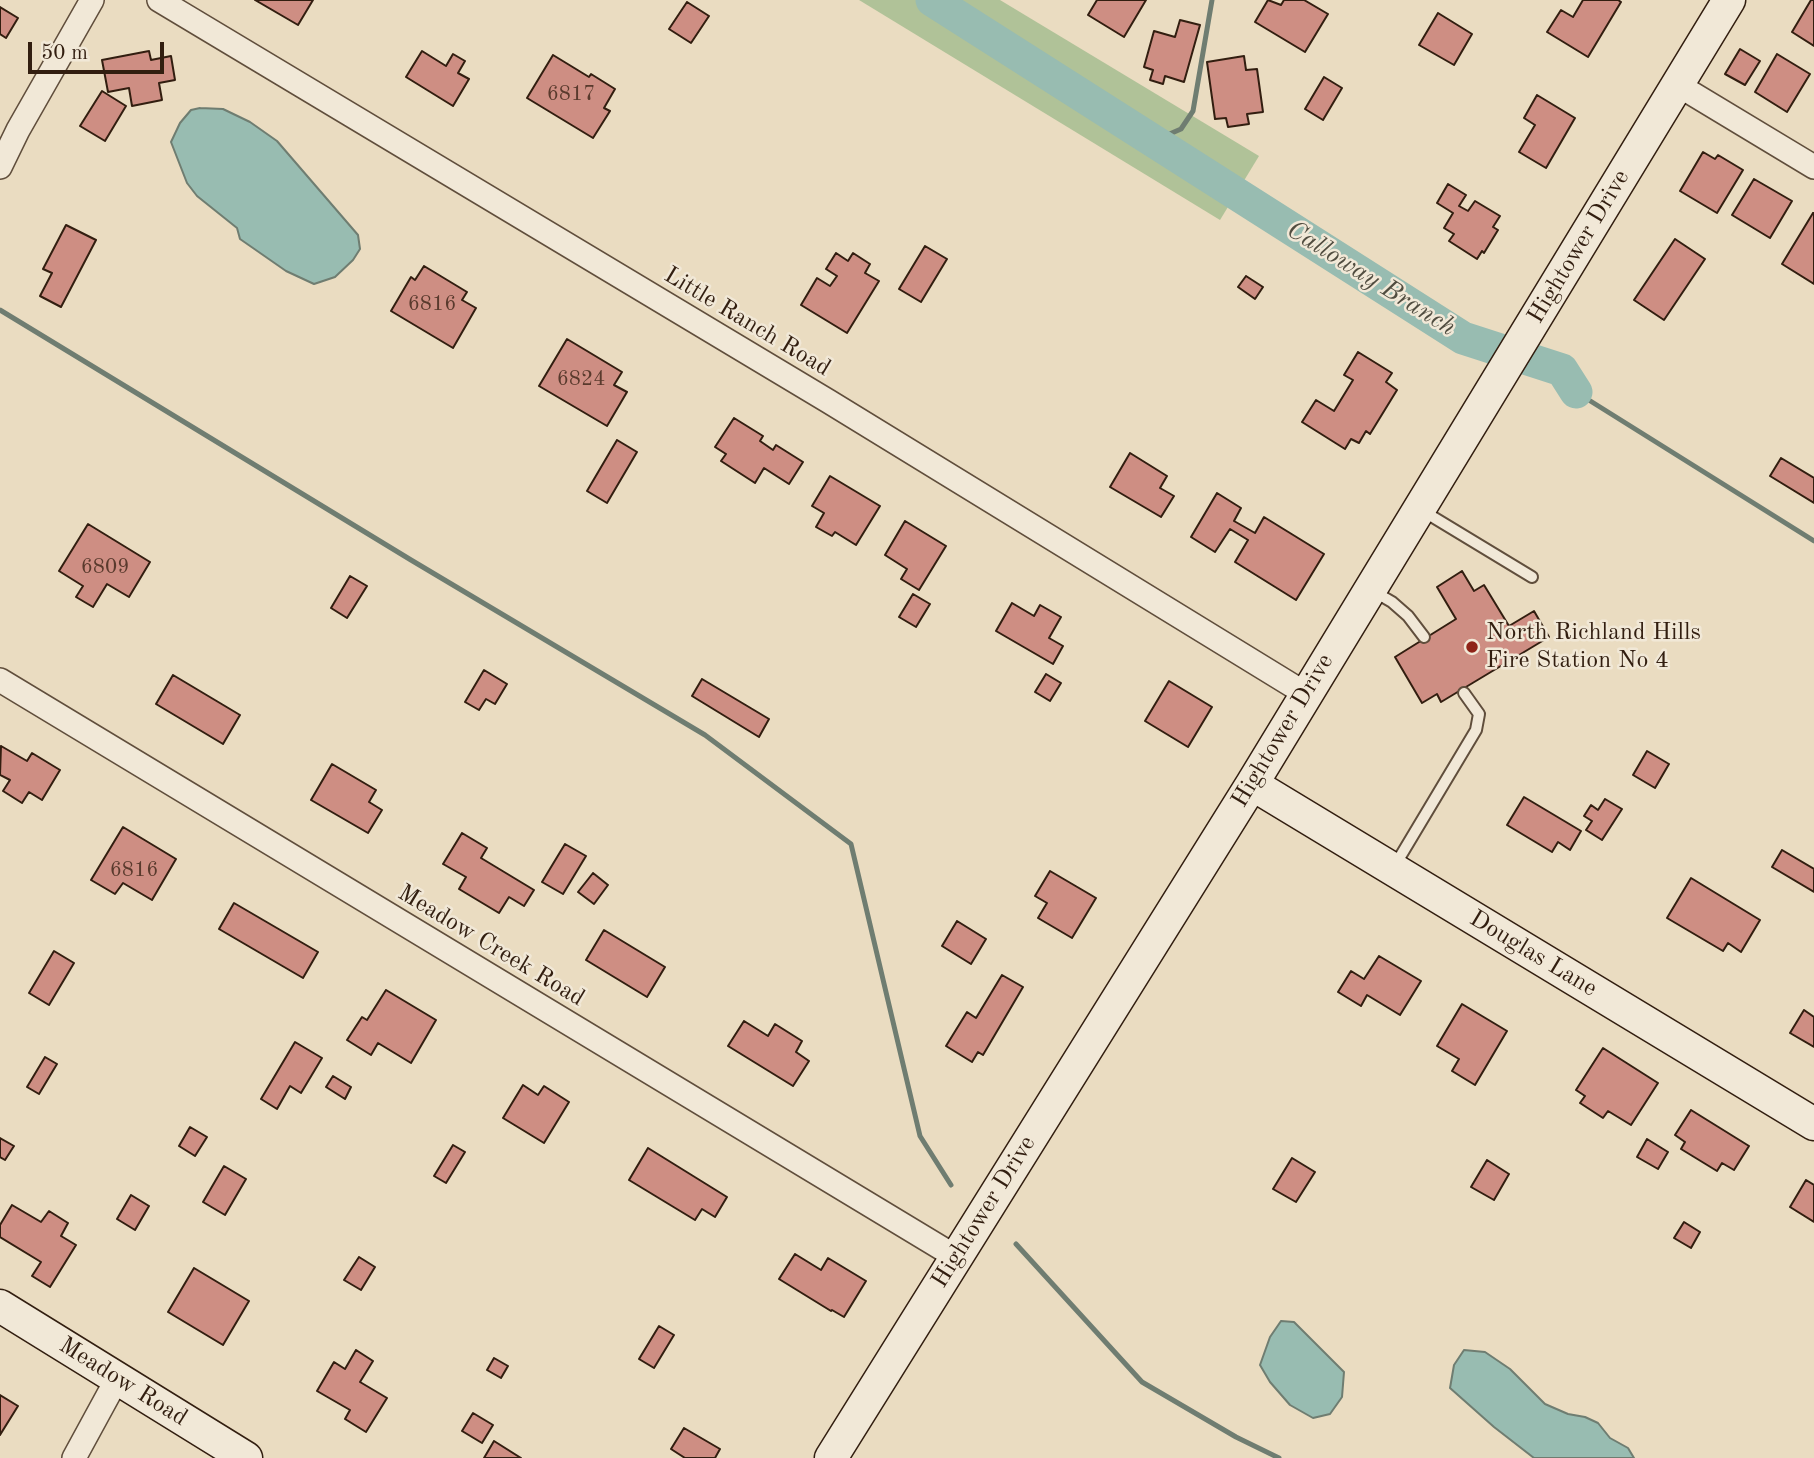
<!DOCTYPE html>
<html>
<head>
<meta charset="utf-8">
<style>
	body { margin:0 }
	#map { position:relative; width:1814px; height:1458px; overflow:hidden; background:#eadcc1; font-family:"Old Standard TT",serif }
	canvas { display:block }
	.scale { position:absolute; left:28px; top:42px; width:136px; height:32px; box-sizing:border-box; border:4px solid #321e10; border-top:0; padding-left:9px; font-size:21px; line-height:24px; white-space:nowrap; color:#321e10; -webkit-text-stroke:5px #f1e8d7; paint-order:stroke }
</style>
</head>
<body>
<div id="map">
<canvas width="1814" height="1458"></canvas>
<div class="scale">50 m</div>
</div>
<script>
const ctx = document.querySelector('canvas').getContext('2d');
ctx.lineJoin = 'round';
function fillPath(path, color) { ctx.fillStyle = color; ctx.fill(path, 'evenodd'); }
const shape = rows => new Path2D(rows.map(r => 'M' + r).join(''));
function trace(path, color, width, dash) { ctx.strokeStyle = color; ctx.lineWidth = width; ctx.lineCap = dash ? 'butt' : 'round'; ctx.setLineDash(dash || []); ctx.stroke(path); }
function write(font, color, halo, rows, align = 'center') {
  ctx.font = font + ' "Old Standard TT",serif'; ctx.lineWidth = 5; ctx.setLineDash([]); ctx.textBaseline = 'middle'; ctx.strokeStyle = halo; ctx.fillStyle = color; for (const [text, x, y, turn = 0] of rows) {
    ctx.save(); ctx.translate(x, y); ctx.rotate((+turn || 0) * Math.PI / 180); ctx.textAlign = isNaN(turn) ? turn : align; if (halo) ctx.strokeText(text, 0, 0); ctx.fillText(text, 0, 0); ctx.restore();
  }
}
const green = shape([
	[859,0,1000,0,1259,156,1220,220]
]);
const water = shape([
	[200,108,223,109,250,122,277,141,358,235,360,249,353,260,335,277,314,284,286,271,240,239,237,228,197,196,187,183,171,142,180,123,191,110,200,108],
	[1281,1321,1294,1322,1344,1372,1342,1397,1330,1414,1313,1418,1290,1405,1270,1382,1260,1365,1270,1337,1281,1321],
	[1464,1350,1485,1352,1510,1369,1545,1404,1568,1414,1585,1417,1598,1423,1610,1438,1628,1448,1634,1458,1534,1458,1494,1427,1450,1388,1454,1365,1464,1350]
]);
const stream = shape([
	[1109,113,1165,136,1181,129,1193,111,1212,0],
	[0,310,411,560,705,735,851,844,920,1136,951,1185],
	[1576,392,1814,541],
	[1016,1244,1142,1382,1236,1437,1279,1458]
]);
const river = shape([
	[932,0,1463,338,1562,370,1576,392]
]);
const building = shape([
	[255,0,313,0,298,25,255,0],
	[1097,0,1146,0,1124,37,1088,15,1097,0],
	[1268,0,1281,5,1284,0,1304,0,1328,14,1305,52,1255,22,1268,0],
	[1583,0,1618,0,1621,2,1588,57,1547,32,1561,10,1573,17,1583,0],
	[1811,0,1814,0,1814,46,1792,32,1811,0],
	[687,2,709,16,691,43,669,29,687,2],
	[0,7,18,18,6,38,0,34,0,7],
	[1438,13,1472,34,1454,65,1419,45,1438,13],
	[1180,20,1200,25,1184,82,1165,76,1163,84,1150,80,1153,70,1144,67,1154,31,1175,37,1180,20],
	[1740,49,1760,61,1745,85,1725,74,1740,49],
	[149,51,151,60,171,56,175,80,159,83,162,100,132,106,129,88,108,92,102,60,149,51],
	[422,51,446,66,453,54,465,61,458,73,469,79,453,106,406,77,422,51],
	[1777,54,1810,74,1787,112,1755,92,1777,54],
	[553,55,589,77,591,74,615,89,604,108,610,111,593,138,527,98,553,55],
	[1244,56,1246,70,1257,69,1263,112,1247,114,1249,124,1228,127,1226,118,1215,119,1207,62,1244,56],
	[1324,77,1342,88,1323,120,1305,109,1324,77],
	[102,91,126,106,105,141,80,126,102,91],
	[1537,95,1575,118,1546,168,1519,152,1535,125,1524,118,1537,95],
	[1703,152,1715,159,1718,155,1743,170,1717,213,1680,191,1703,152],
	[1754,179,1792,201,1770,238,1732,215,1754,179],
	[1448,184,1466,195,1459,206,1468,211,1475,201,1500,216,1493,227,1498,230,1484,253,1482,251,1477,259,1449,241,1454,234,1444,228,1453,213,1437,203,1448,184],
	[1813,213,1814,213,1814,284,1782,264,1813,213],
	[66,225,96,240,61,307,40,296,52,273,43,269,66,225],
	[1675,239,1705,259,1664,320,1634,300,1675,239],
	[925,246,947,259,921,302,899,289,925,246],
	[836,253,848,261,853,253,870,264,865,273,879,281,847,333,801,305,817,278,830,286,837,276,826,269,836,253],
	[424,266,467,292,462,300,476,308,453,348,391,311,411,277,415,280,424,266],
	[1246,276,1263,287,1255,299,1238,287,1246,276],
	[567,339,622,372,614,385,627,392,607,426,539,386,567,339],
	[1358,352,1392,373,1386,382,1397,390,1370,434,1366,431,1359,443,1351,439,1345,449,1302,422,1316,400,1334,411,1353,380,1344,375,1358,352],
	[734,418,763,436,760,441,773,450,776,445,803,462,789,484,764,468,755,483,721,461,726,454,715,447,734,418],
	[617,440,637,452,607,503,587,491,617,440],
	[1130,453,1167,476,1160,488,1174,496,1161,517,1110,487,1130,453],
	[1781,458,1814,478,1814,503,1770,476,1781,458],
	[830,476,880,506,856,545,835,532,832,536,816,527,824,513,812,506,830,476],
	[1217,493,1241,508,1234,521,1255,533,1264,517,1324,554,1296,600,1235,562,1248,540,1230,529,1215,552,1191,537,1217,493],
	[905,521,946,546,919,590,901,579,907,569,885,555,905,521],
	[88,524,150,562,129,597,107,584,93,607,76,597,83,586,59,571,88,524],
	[1462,571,1474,591,1484,585,1509,626,1534,611,1549,637,1441,702,1437,694,1422,703,1395,657,1456,619,1437,587,1462,571],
	[350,576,367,586,347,618,331,608,350,576],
	[913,594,930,604,916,627,899,617,913,594],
	[1012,603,1034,616,1040,605,1061,617,1049,638,1063,646,1053,664,996,631,1012,603],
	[484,670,507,684,495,704,486,699,479,710,465,702,484,670],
	[1046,674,1061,683,1050,701,1035,692,1046,674],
	[173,675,240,715,223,744,156,704,173,675],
	[702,679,769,719,759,737,692,696,702,679],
	[1169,681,1212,707,1188,747,1145,721,1169,681],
	[1,746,27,761,32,753,60,770,42,800,29,792,22,803,3,791,10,780,0,775,1,746],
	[1647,751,1669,764,1655,788,1633,775,1647,751],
	[332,764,376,790,369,802,382,810,368,833,311,800,332,764],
	[1524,797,1581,831,1570,850,1558,842,1552,852,1507,825,1524,797],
	[1605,799,1622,809,1602,840,1586,830,1592,821,1584,816,1591,805,1598,810,1605,799],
	[123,827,176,859,152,900,123,883,115,894,91,880,123,827],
	[462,833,487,848,481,858,534,890,524,906,509,897,499,913,459,889,466,877,443,864,462,833],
	[565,844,586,856,563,894,542,882,565,844],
	[1782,850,1814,869,1814,892,1772,867,1782,850],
	[1050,871,1096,898,1072,938,1038,918,1047,903,1035,896,1050,871],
	[593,873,608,885,594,904,578,892,593,873],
	[1691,878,1760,920,1741,952,1728,943,1723,951,1667,918,1691,878],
	[234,903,318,952,303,978,219,929,234,903],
	[957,921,986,939,971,964,942,946,957,921],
	[604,930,665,967,647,997,586,960,604,930],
	[54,951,74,963,49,1005,29,993,54,951],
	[1379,956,1421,981,1400,1015,1367,995,1361,1006,1338,992,1351,971,1364,979,1379,956],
	[1002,975,1023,987,983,1055,978,1052,972,1062,946,1046,967,1012,976,1018,1002,975],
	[386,990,436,1020,411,1063,378,1043,371,1055,347,1040,362,1017,367,1020,386,990],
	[1462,1004,1507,1031,1475,1085,1452,1071,1459,1059,1437,1046,1462,1004],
	[1804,1010,1814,1017,1814,1047,1790,1033,1804,1010],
	[744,1021,768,1036,775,1024,802,1041,796,1052,809,1061,793,1086,728,1046,744,1021],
	[295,1042,322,1058,301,1093,290,1086,277,1109,261,1099,295,1042],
	[1603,1048,1658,1083,1631,1125,1608,1111,1603,1118,1580,1103,1585,1096,1576,1090,1603,1048],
	[45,1057,57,1064,39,1094,27,1087,45,1057],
	[333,1076,351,1087,345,1099,326,1087,333,1076],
	[523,1085,538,1095,544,1086,569,1102,544,1143,503,1118,523,1085],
	[1691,1110,1749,1146,1734,1170,1722,1163,1717,1171,1681,1149,1685,1142,1675,1135,1691,1110],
	[190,1127,207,1137,195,1156,179,1146,190,1127],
	[0,1138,14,1146,5,1160,0,1157,0,1138],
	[1647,1139,1668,1152,1658,1169,1637,1157,1647,1139],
	[453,1145,465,1152,446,1183,434,1176,453,1145],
	[648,1148,727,1197,715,1217,702,1209,695,1220,629,1180,648,1148],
	[1292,1158,1315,1172,1296,1202,1273,1189,1292,1158],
	[1487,1160,1509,1174,1494,1200,1471,1187,1487,1160],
	[224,1166,246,1179,225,1215,203,1202,224,1166],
	[1806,1180,1814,1185,1814,1222,1790,1207,1806,1180],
	[131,1195,149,1206,135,1230,117,1219,131,1195],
	[12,1205,41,1222,49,1211,68,1223,61,1236,76,1245,50,1287,32,1276,41,1262,0,1237,0,1225,12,1205],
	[1684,1222,1700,1232,1691,1248,1674,1238,1684,1222],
	[795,1254,821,1270,828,1258,866,1281,844,1317,832,1310,831,1311,779,1279,795,1254],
	[359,1257,375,1267,361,1290,344,1280,359,1257],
	[194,1268,249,1301,223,1345,168,1312,194,1268],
	[659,1326,674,1335,654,1368,639,1359,659,1326],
	[356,1350,373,1361,360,1382,387,1398,366,1432,345,1419,350,1410,317,1391,334,1362,345,1369,356,1350],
	[494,1358,508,1366,501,1378,487,1370,494,1358],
	[0,1395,18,1406,0,1435,0,1395],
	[473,1413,493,1425,482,1443,462,1431,473,1413],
	[684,1428,720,1449,715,1458,685,1458,671,1449,684,1428],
	[494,1441,521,1458,484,1458,494,1441]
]);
const lane = shape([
	[1423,511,1532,577],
	[1373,591,1392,602,1408,616,1424,637],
	[1394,867,1476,730,1479,714,1464,693]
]);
const street = shape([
	[159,0,828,401,1306,694],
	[1678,85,1814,167],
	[0,167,18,130,92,0],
	[0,680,956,1257],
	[74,1458,117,1379]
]);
const secondary = shape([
	[1252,784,1814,1124],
	[0,1306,246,1458],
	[831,1458,1252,784,1729,0]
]);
const markers = [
	[1472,647,7,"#8f2418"]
];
const numberNames = [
	["6817",571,94],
	["6816",432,304],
	["6824",581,379],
	["6809",105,567],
	["6816",134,870]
];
const streetNames = [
	["Hightower Drive",1579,247,-59],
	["Little Ranch Road",747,322,31],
	["Hightower Drive",1283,731,-59],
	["Meadow Creek Road",491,946,31],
	["Douglas Lane",1533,954,31],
	["Hightower Drive",984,1212,-58],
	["Meadow Road",123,1382,32]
];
const poiNames = [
	["North Richland Hills",1486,633],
	["Fire Station No 4",1486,661]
];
const waterNames = [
	["Calloway Branch",1371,279,32]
];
fillPath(green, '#b0c298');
fillPath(water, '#98bcb1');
trace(water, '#6f7d71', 2);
trace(stream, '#6f7d71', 5);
trace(river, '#98bcb1', 33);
fillPath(building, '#ce8e83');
trace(building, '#321e10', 2);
trace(lane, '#604e3c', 14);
trace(street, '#604e3c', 26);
trace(secondary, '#321e10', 35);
trace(lane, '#f1e8d7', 10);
trace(street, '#f1e8d7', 23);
trace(secondary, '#f1e8d7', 32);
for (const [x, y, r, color] of markers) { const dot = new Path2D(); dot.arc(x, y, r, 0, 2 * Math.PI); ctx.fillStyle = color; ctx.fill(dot); trace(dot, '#f1e8d7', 2.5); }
write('21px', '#593a2d', null, numberNames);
write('24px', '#321e10', '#f1e8d7', streetNames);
write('24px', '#321e10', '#f1e8d7', poiNames, 'left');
write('italic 26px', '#514d40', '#f1e8d7', waterNames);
</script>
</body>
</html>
